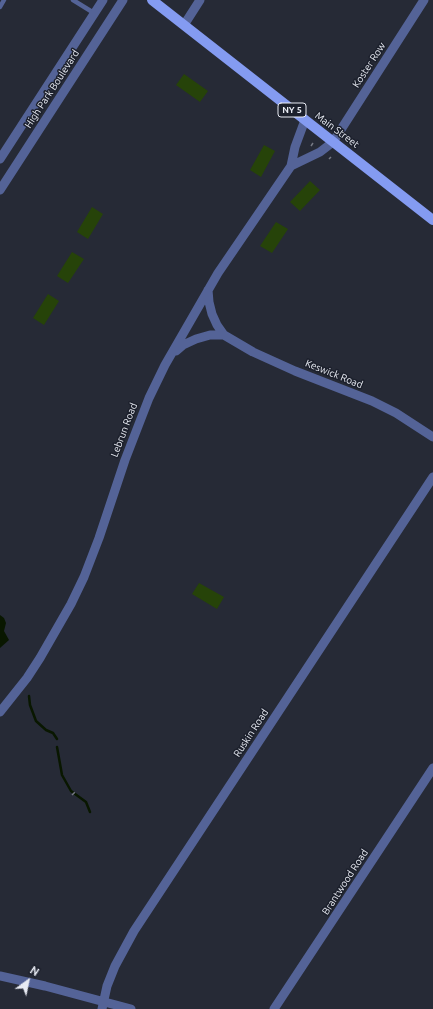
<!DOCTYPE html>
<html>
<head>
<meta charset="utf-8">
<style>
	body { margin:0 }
	#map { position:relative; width:433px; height:1009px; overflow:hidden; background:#262a36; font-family:Ubuntu,sans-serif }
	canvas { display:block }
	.north { position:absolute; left:8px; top:961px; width:40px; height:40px; -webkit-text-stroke:3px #1c202c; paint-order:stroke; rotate:33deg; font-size:11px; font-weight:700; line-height:16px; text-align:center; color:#e8ebf3 }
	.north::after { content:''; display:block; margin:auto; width:14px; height:18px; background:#e8ebf3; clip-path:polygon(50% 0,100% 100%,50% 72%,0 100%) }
</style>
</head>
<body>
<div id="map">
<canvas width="433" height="1009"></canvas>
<div class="north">N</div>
</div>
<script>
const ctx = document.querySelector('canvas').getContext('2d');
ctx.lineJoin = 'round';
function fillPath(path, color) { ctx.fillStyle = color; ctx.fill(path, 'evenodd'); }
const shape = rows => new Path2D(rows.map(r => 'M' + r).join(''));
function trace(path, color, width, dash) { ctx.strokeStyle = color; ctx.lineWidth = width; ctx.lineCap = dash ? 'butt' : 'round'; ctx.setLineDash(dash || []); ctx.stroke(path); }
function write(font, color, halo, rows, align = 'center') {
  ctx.font = font + ' Ubuntu,sans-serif'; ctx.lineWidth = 3; ctx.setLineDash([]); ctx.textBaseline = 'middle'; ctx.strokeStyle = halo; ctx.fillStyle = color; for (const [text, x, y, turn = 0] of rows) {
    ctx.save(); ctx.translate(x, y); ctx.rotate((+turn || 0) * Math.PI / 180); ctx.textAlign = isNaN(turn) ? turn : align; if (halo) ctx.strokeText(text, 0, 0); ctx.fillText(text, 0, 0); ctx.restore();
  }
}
const green = shape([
	[184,74,208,91,200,102,176,85],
	[264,145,275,151,261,177,250,170],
	[310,181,320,190,300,211,290,202],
	[92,207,103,214,88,239,77,232],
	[276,222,288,229,272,253,260,246],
	[72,252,84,259,68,283,57,276],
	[48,294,59,301,44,325,33,318],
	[199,583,224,597,217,609,192,594]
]);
const water = shape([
	[0,615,4,618,6,623,4,631,9,640,0,648]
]);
const stream = shape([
	[29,696,30,705,36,721,46,730,53,733,57,739],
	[57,747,62,775,71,791,86,802,90,812]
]);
const path = shape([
	[311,146,313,143],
	[329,159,331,157],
	[72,795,75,792]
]);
const service = shape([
	[73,0,94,13],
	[0,7,4,0]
]);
const minor = shape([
	[184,25,200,0],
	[0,159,103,0],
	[291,166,320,152,333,142,424,0],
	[0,190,123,0],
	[208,290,209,302,212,314,217,325,224,335,253,352,295,371,372,401,396,413,433,437],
	[176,351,183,345,196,339,210,335,224,335],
	[0,712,27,678,40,658,71,604,84,577,99,538,125,460,149,398,165,365,218,273,291,166,295,147,305,120],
	[0,976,45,986,131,1009],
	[102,1009,107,986,115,966,134,931,433,477],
	[274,1009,433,768]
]);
const primary = shape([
	[152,0,433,220]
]);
const shields = [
	[292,110,28]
];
const shieldNames = [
	["NY 5",292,110]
];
const streetNames = [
	["Koster Row",369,65,-57],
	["High Park Boulevard",52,89,-57],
	["Main Street",337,130,37],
	["Keswick Road",334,374,22],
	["Lebrun Road",124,430,-69],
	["Ruskin Road",251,733,-57],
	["Brantwood Road",345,882,-57]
];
fillPath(green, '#264309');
fillPath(water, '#091700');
trace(stream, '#091700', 2.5);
trace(path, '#767984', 1.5, [4, 2]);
trace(service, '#546397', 4.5);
trace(minor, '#546397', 9);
trace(primary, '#849bf1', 10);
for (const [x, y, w] of shields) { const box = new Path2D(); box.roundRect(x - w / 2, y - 7, w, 14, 3); ctx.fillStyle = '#1c202c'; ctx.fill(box); trace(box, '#e8ebf3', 1); }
write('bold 9px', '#e8ebf3', null, shieldNames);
write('10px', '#e8ebf3', '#1c202c', streetNames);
</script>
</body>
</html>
